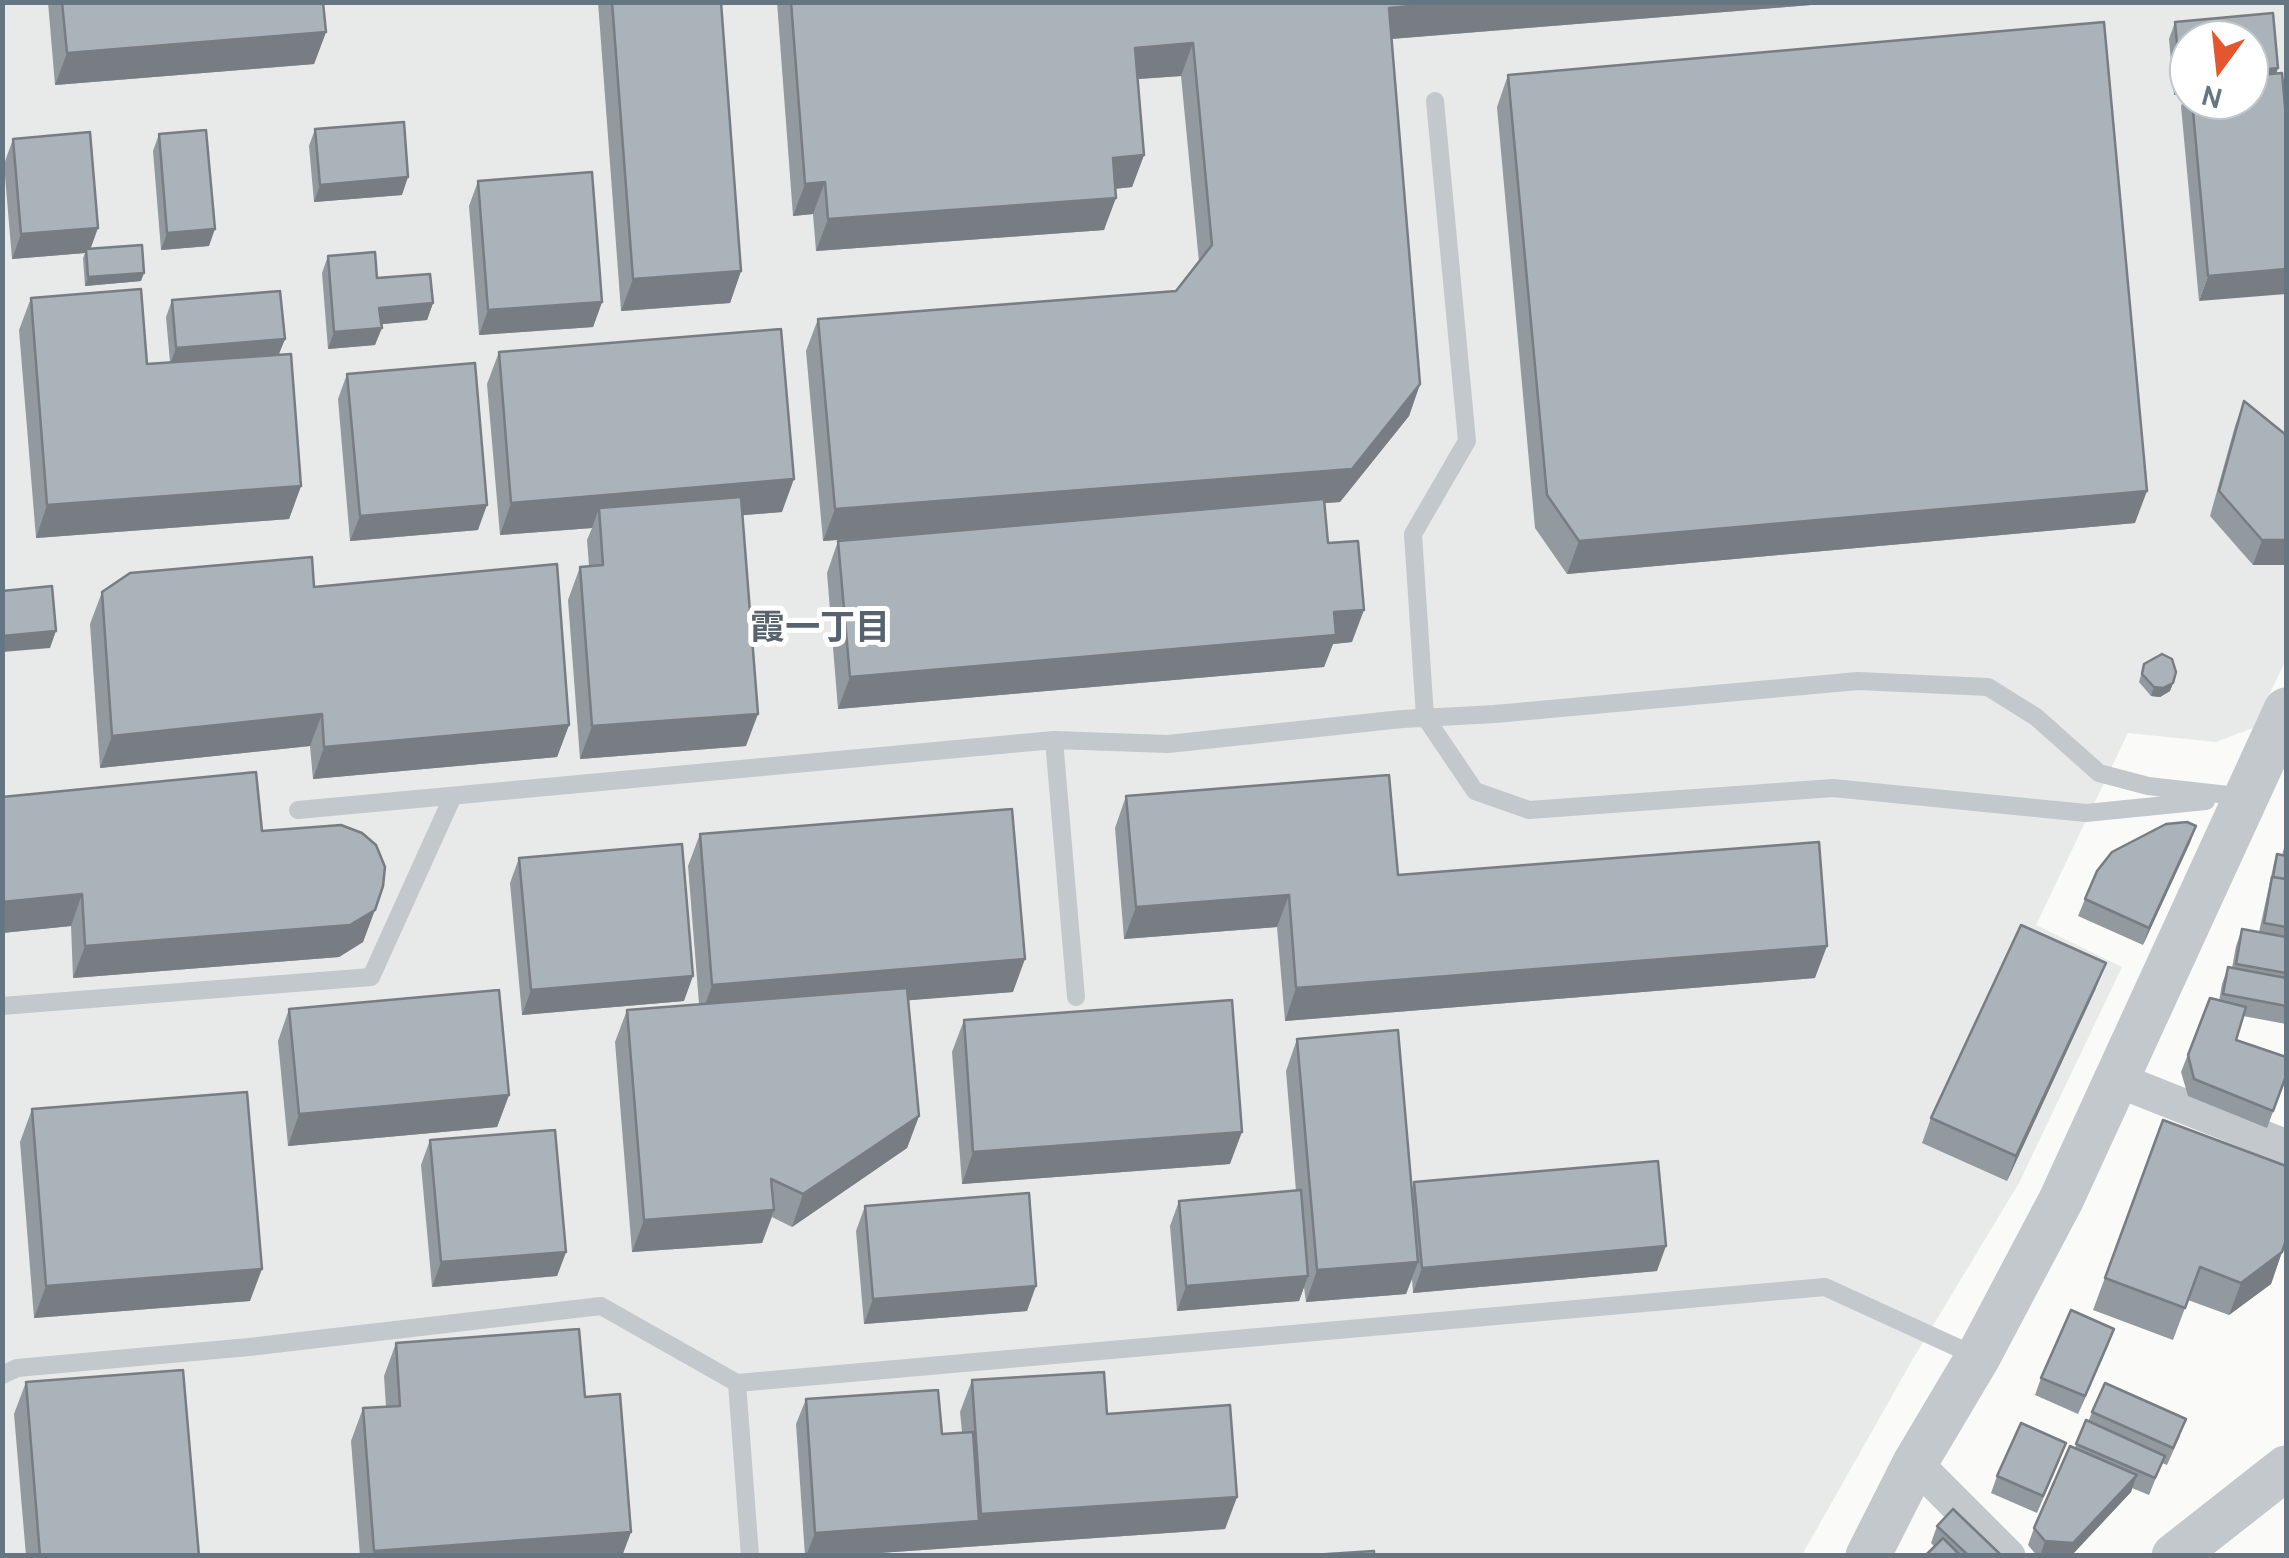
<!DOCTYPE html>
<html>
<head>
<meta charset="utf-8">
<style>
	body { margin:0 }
	#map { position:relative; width:2289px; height:1558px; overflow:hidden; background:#fafaf8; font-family:Cabin,sans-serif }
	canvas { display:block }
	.frame { position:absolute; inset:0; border:5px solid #657683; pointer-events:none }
	.north { position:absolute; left:2169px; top:20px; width:100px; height:100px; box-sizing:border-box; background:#fff; border:2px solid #c1c8cd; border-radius:50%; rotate:195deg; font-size:28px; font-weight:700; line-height:40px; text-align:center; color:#657683 }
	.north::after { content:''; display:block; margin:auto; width:35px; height:45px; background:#e4572e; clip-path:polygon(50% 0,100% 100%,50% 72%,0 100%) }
</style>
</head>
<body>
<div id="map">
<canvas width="2289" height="1558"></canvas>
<div class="frame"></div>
<div class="north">N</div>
</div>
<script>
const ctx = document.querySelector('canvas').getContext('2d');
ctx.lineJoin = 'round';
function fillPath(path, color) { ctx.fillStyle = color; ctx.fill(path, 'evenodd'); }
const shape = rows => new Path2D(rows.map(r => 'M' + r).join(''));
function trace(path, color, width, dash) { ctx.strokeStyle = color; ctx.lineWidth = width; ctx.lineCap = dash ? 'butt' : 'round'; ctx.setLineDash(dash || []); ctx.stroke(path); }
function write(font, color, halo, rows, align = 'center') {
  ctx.font = font + ' Cabin,"Noto Sans JP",sans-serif'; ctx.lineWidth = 10; ctx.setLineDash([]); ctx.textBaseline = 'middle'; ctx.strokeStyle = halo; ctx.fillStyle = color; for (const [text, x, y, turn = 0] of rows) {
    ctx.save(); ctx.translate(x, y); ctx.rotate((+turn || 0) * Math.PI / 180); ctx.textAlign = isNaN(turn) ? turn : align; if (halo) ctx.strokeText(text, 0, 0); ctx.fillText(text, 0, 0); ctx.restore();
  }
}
const built = shape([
	[3,3,2286,3,2286,660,2253,728,2216,742,2128,733,2036,925,2122,967,2019,1183,1914,1357,1802,1555,3,1556],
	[2189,40,2249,40,2249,100,2189,100]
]);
const service = shape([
	[1435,101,1467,441,1413,534,1425,717,1475,791,1529,810,1833,788,2086,813,2206,801],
	[1054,740,1076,997],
	[298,810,1054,740,1168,744,1402,719,1495,714,1858,681,1988,687,2036,717,2099,773,2148,786,2246,797],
	[2,1006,371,977,453,796],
	[2,1375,17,1368,249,1347,601,1306,737,1383,1825,1287,1978,1357],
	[737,1383,750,1556]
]);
const minor = shape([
	[2118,1080,2286,1147],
	[1915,1463,2008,1556]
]);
const tertiary = shape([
	[1868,1556,1915,1463,1978,1357,2061,1200,2286,710],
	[2174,1556,2286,1468]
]);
const wall = shape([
	[48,2,323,2,326,32,314,64,55,85],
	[598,2,721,2,741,271,730,303,621,311],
	[777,2,1848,2,1392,39,1420,384,1409,416,1340,502,1324,503,1328,543,1352,642,1333,644,1324,667,838,709,827,573,838,541,892,536,823,541,806,351,818,319,1176,291,1199,262,1181,76,1138,79,1144,155,1132,187,1115,189,1104,230,816,251,813,214,793,216],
	[2175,22,2278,68,2276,74,2282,73,2199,301,2181,106,2186,93,2174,95,2169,39],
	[2189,40,2249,100,2189,100],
	[1508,75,2135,523,1567,574,1535,528,1497,107],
	[315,129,402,195,314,202,309,146],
	[159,134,209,246,161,250,153,151],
	[13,139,90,249,141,281,85,286,83,258,85,253,12,259,4,164],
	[478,181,602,302,593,327,479,335,469,206],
	[328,256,433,303,427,320,381,324,375,345,328,349,322,273],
	[31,298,147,364,170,362,166,317,172,300,285,339,279,354,301,486,289,519,36,538,19,330],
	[499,352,782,512,742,515,746,746,580,759,568,600,580,567,589,566,587,540,592,528,500,535,487,384],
	[347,374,478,530,350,541,338,399],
	[2244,401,2286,565,2253,565,2210,516,2235,426],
	[314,587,569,725,557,757,313,779,310,746,100,768,90,624,102,592],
	[2144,664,2173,683,2170,691,2160,697,2151,696,2139,682],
	[1126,796,1398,875,1815,978,1285,1021,1277,927,1124,939,1115,828],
	[2,797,262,831,383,886,363,942,339,957,73,978,71,926,2,933],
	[2196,826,2143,945,2078,916,2085,899],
	[700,834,1013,992,908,1000,919,1116,907,1148,792,1227,772,1217,762,1243,632,1252,615,1042,627,1010,699,1004,688,866],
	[2286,841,2286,1024,2243,1016,2236,1040,2286,1077,2267,1128,2188,1096,2181,1072,2210,998,2219,1001,2222,984,2228,967,2232,968,2236,946,2242,929,2259,932,2274,863,2277,854,2282,855],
	[519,858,684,1001,522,1015,510,883],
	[2096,988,2007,1181,1922,1143,1931,1118],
	[289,1009,509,1095,497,1127,288,1146,278,1041],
	[964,1020,1230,1164,962,1184,952,1052],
	[1297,1039,1412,1189,1414,1182,1657,1271,1413,1293,1412,1279,1406,1294,1306,1302,1304,1287,1299,1301,1177,1311,1170,1226,1179,1201,1296,1191,1286,1071],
	[32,1109,250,1301,34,1318,20,1142],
	[2163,1120,2286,1240,2271,1284,2229,1315,2188,1300,2173,1340,2093,1310],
	[430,1140,566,1252,557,1276,432,1287,421,1165],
	[865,1206,1027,1311,864,1324,856,1231],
	[2114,1329,2078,1414,2035,1395,2041,1378],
	[396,1343,585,1397,631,1532,622,1556,360,1556,351,1441,363,1408,386,1407,384,1376],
	[972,1380,1107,1414,1237,1497,1225,1529,836,1556,805,1556,796,1424,806,1399,942,1434,962,1432,960,1412],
	[26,1382,199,1556,26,1556,14,1414],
	[2092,1412,2180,1436,2167,1465,2162,1463,2149,1495,2132,1488,2131,1492,2071,1556,2037,1556,2028,1545,2034,1528,2075,1448,2086,1420,2088,1422],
	[2060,1460,2037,1513,1991,1493,1997,1476],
	[1937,1526,2002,1556,1925,1556,1934,1546,1931,1543]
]);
const shadedWall = shape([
	[1453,2,1848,2,1377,40,1389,8],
	[326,32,314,64,55,85,67,53],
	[1193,43,1181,76,1124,80,1135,48],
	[2278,68,2272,85,2249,88,2249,71],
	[2189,77,2189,85,2186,93,2174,95,2180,78],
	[1144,155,1132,187,1101,190,1113,158],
	[408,177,402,195,314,202,320,185],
	[825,182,813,214,793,216,805,184],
	[1116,198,1104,230,816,251,828,219],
	[98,228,89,253,86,249,85,253,12,259,21,234],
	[215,229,209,246,161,250,167,233],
	[2286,269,2286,294,2199,301,2208,276],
	[741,271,730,303,621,311,633,279],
	[144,273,141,281,85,286,88,277],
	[602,302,593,327,479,335,488,310],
	[433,303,427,320,373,325,379,308],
	[382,328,375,345,328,349,334,332],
	[285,339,278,356,170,365,176,348],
	[1420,384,1409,416,1340,502,823,541,835,509],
	[794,479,782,512,600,527,599,508,592,528,500,535,511,503],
	[301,486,289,519,36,538,47,505],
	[2147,491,2135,523,1567,574,1579,541],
	[487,505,478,530,350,541,360,516],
	[2262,540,2286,540,2286,565,2253,565],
	[1364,610,1352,642,1333,644,1324,667,838,709,850,677,1334,612],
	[56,631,50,648,2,652,2,636],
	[2173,683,2170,691,2160,697,2151,696,2154,687],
	[322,714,310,746,100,768,112,736],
	[758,714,746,746,580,759,592,726],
	[569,725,557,757,313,779,324,747],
	[2196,826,2190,843,2143,945,2149,928],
	[82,894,71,926,2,933,2,902],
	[1289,895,1277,927,1124,939,1136,907],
	[375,910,363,942,339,957,73,978,85,946],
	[1827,946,1815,978,1285,1021,1296,988],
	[1025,959,1013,992,701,1017,712,985],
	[2106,963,2096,988,2007,1181,2016,1156],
	[693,976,684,1001,522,1015,531,990],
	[509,1095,497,1127,288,1146,299,1114],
	[919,1116,907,1148,792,1227,803,1194],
	[1242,1132,1230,1164,962,1184,973,1152],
	[774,1210,762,1243,632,1252,644,1220],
	[1666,1246,1657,1271,1413,1293,1422,1268],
	[566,1252,557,1276,432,1287,441,1262],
	[2282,1252,2271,1284,2229,1315,2241,1283],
	[1418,1262,1406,1294,1306,1302,1317,1270],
	[262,1269,250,1301,34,1318,46,1286],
	[1308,1276,1299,1301,1177,1311,1186,1286],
	[1036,1286,1027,1311,864,1324,873,1299],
	[2114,1329,2108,1346,2078,1414,2085,1396],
	[2137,1475,2131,1492,2071,1556,2040,1556,2045,1541],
	[1237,1497,1225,1529,836,1556,806,1556,815,1533,979,1521,981,1514],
	[631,1532,622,1556,373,1556,374,1551]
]);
const building = shape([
	[62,2,323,2,326,32,67,53,62,2],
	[612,2,721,2,741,271,633,279,612,2],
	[791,2,1453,2,1389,8,1420,384,1352,469,835,509,818,319,1176,291,1212,245,1193,43,1135,48,1144,155,1113,158,1116,198,828,219,825,182,805,184,791,2],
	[2273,13,2278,68,2249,71,2249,40,2189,40,2189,77,2180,78,2175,22,2273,13],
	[2104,22,2147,491,1579,541,1547,495,1508,75,2104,22],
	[2282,73,2286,118,2286,269,2208,276,2192,100,2249,100,2249,76,2282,73],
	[404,122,408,177,320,185,315,129,404,122],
	[206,130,215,229,167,233,159,134,206,130],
	[90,132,98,228,21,234,13,139,90,132],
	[592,172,602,302,488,310,478,181,592,172],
	[142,245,144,273,88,277,86,249,142,245],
	[375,252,377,278,430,274,433,303,379,308,382,328,334,332,328,256,375,252],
	[141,289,147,364,291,354,301,486,47,505,31,298,141,289],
	[280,291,285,339,176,348,172,300,280,291],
	[781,329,794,479,511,503,499,352,781,329],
	[475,363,487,505,360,516,347,374,475,363],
	[2244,401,2286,435,2286,540,2262,540,2219,491,2244,401],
	[741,497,758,714,592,726,580,567,603,565,599,508,741,497],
	[1324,499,1328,543,1358,541,1364,610,1334,612,1336,635,850,677,838,541,1324,499],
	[312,557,314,587,557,564,569,725,324,747,322,714,112,736,102,592,130,573,312,557],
	[52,586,56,631,2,636,2,591,52,586],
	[2162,654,2172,659,2176,672,2173,683,2163,688,2154,687,2142,674,2144,664,2162,654],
	[256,772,262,831,341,825,362,833,376,845,385,867,383,886,375,910,350,925,85,946,82,894,2,902,2,797,256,772],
	[1389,775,1398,875,1819,842,1827,946,1296,988,1289,895,1136,907,1126,796,1389,775],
	[1012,809,1025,959,712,985,700,834,1012,809],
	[2187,822,2196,826,2149,928,2085,899,2097,871,2112,852,2166,824,2187,822],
	[682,844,693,976,531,990,519,858,682,844],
	[2277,854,2286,856,2286,879,2273,877,2277,854],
	[2272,877,2286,879,2286,927,2264,923,2272,877],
	[2021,925,2106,963,2016,1156,1931,1118,2021,925],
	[2242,929,2286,937,2286,973,2236,964,2242,929],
	[2228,967,2286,978,2286,1006,2223,994,2228,967],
	[907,988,919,1116,803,1194,771,1179,774,1210,644,1220,627,1010,907,988],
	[499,990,509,1095,299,1114,289,1009,499,990],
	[2210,998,2246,1007,2236,1040,2286,1057,2286,1076,2273,1111,2194,1079,2188,1055,2210,998],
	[1232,1000,1242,1132,973,1152,964,1020,1232,1000],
	[1398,1030,1418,1262,1317,1270,1297,1039,1398,1030],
	[247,1092,262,1269,46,1286,32,1109,247,1092],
	[2163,1120,2286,1166,2286,1240,2282,1252,2241,1283,2200,1267,2185,1308,2105,1278,2163,1120],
	[555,1130,566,1252,441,1262,430,1140,555,1130],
	[1658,1161,1666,1246,1422,1268,1414,1182,1658,1161],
	[1301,1190,1308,1276,1186,1286,1179,1201,1301,1190],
	[1029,1193,1036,1286,873,1299,865,1206,1029,1193],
	[2071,1310,2114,1329,2085,1396,2041,1378,2071,1310],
	[579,1329,585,1397,620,1394,631,1532,374,1551,363,1408,400,1406,396,1343,579,1329],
	[183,1370,199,1556,40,1556,26,1382,183,1370],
	[1104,1372,1107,1414,1230,1405,1237,1497,981,1514,972,1380,1104,1372],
	[2105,1383,2186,1419,2173,1448,2092,1412,2105,1383],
	[938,1390,942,1434,973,1432,979,1521,815,1533,806,1399,938,1390],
	[2086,1420,2165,1456,2155,1478,2076,1444,2086,1420],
	[2021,1423,2066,1443,2043,1496,1997,1476,2021,1423],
	[2070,1446,2137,1475,2073,1543,2045,1541,2034,1528,2070,1446],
	[1953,1509,2002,1556,1969,1556,1937,1526,1953,1509],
	[1943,1538,1961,1556,1925,1556,1943,1538],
	[1374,1551,1374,1556,1312,1556,1312,1555,1374,1551]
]);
const neighbourhoodNames = [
	["霞一丁目",820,629]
];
fillPath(built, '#e8e9e9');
trace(service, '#c3c8cc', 18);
trace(minor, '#c3c8cc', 35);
trace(tertiary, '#c3c8cc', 45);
fillPath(wall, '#929a9f');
fillPath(shadedWall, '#777d82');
fillPath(building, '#aab3b9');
trace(building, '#777d82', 2.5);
write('bold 35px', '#57646e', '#fff', neighbourhoodNames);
</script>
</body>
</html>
